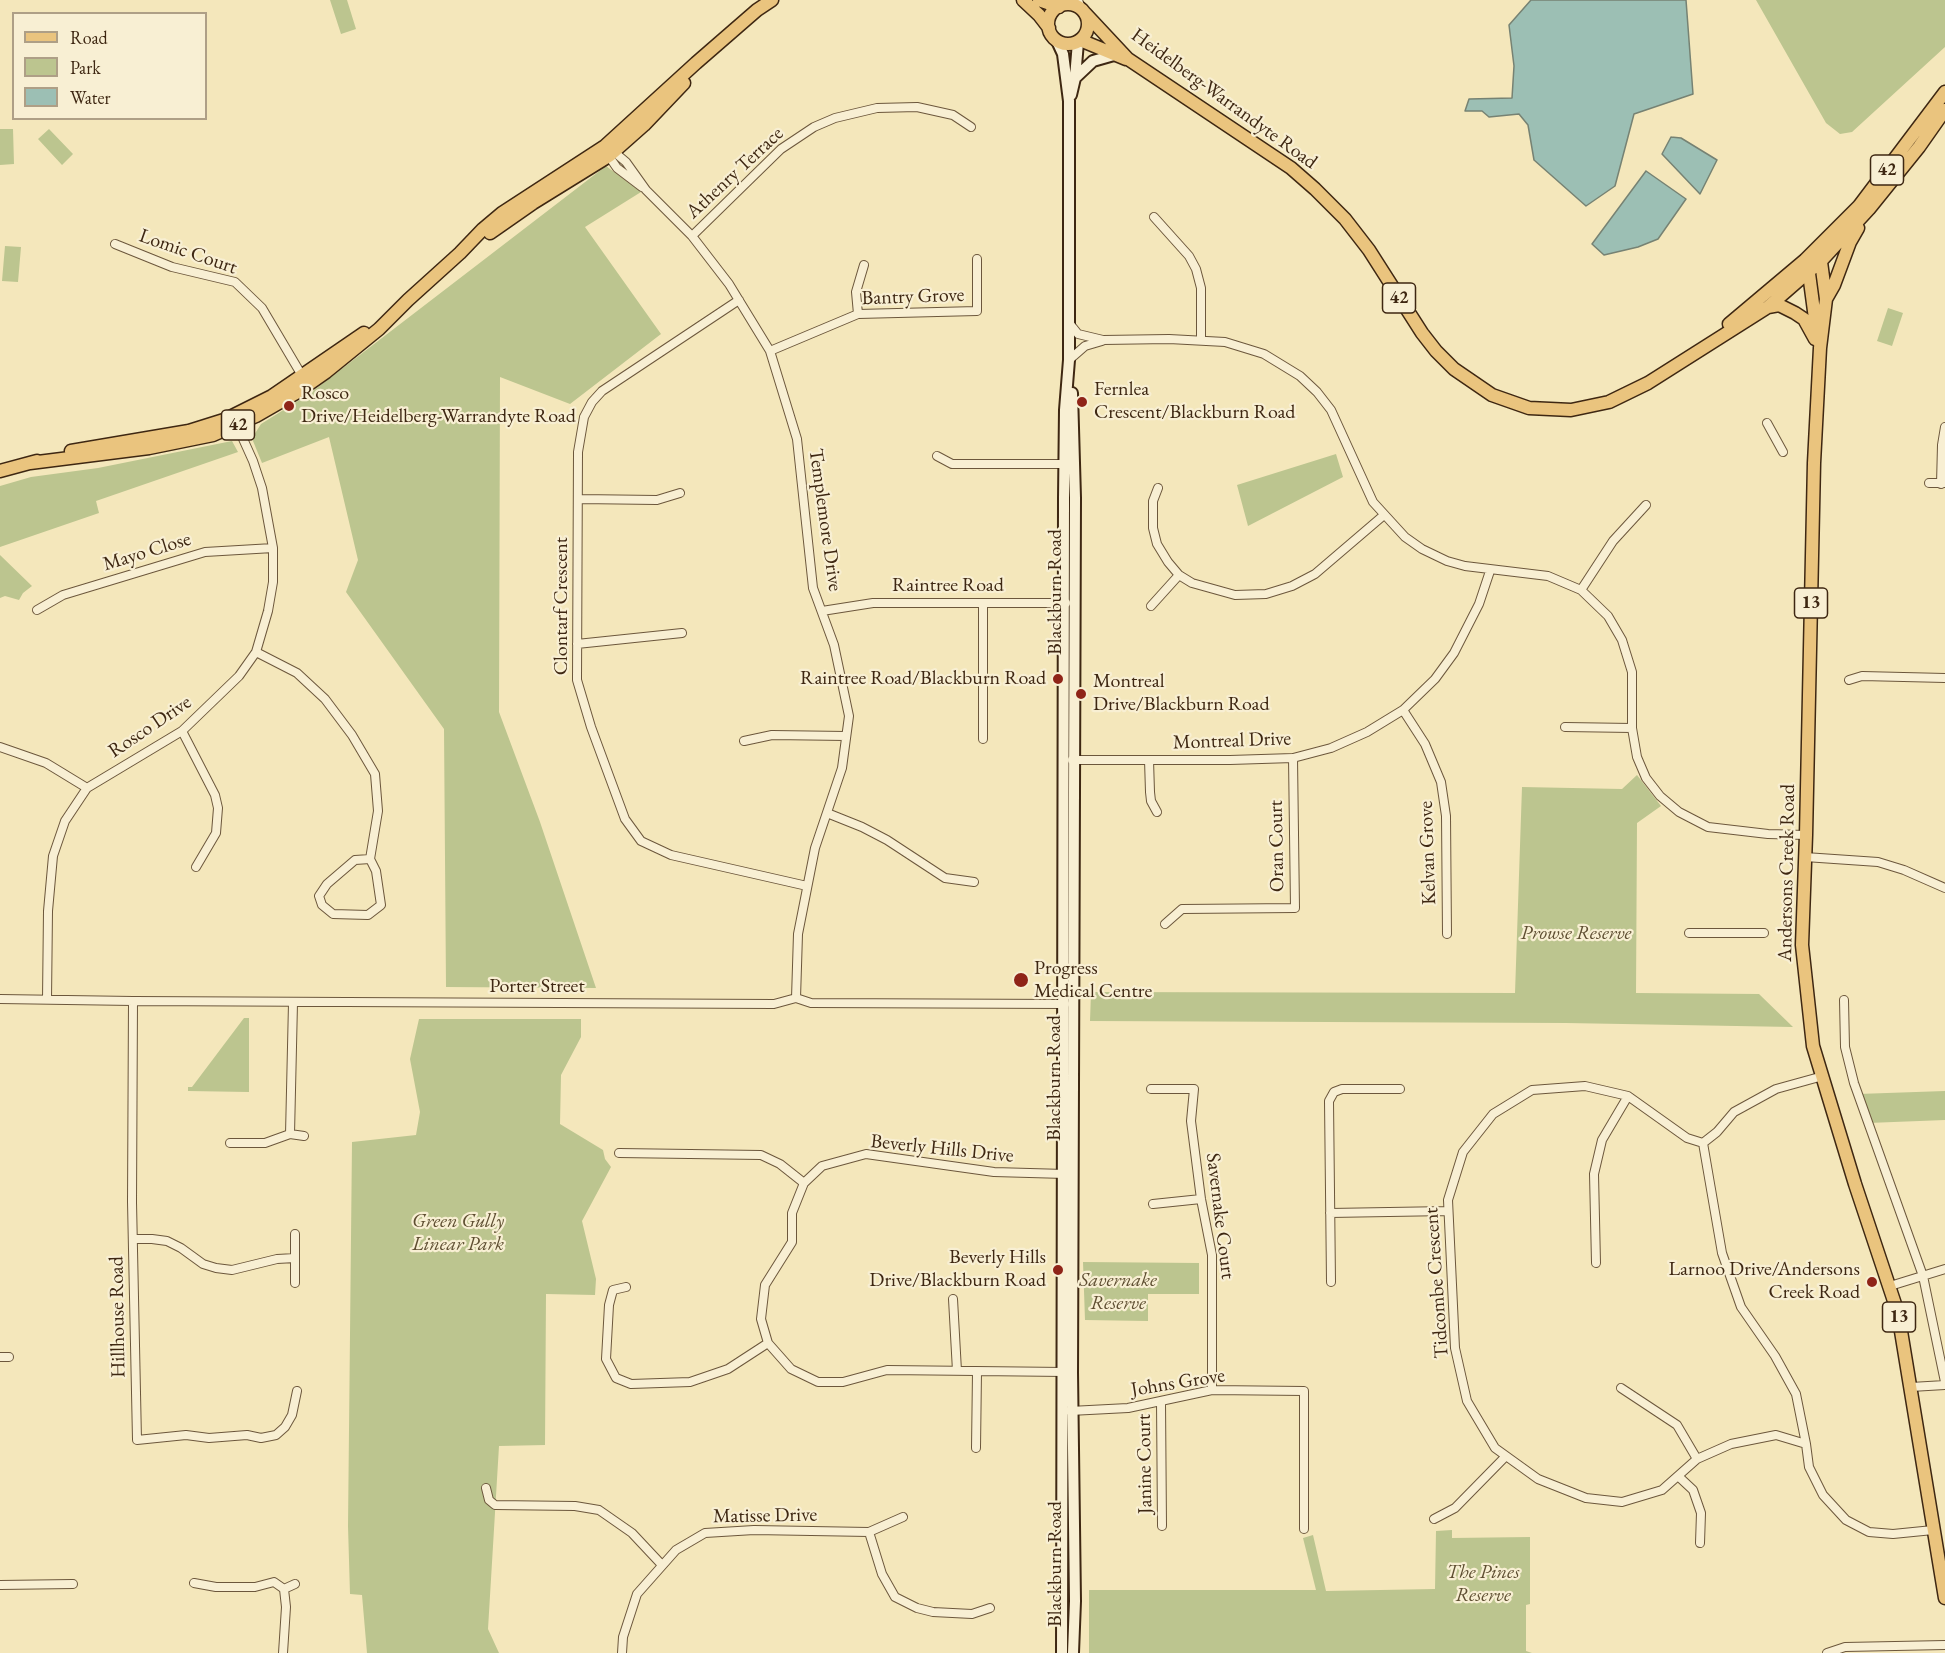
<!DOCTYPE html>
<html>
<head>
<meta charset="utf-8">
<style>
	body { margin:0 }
	#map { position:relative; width:1945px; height:1653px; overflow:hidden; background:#f4e7bb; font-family:"EB Garamond",serif }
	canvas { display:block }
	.legend { position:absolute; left:12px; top:12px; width:195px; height:108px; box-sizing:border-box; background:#f8efd3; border:2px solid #ae9f86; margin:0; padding:8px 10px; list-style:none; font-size:18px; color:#3e2712 }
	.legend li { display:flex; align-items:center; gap:12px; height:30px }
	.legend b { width:30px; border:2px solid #ae9f86 }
</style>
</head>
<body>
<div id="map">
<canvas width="1945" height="1653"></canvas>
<ul class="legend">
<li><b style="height:8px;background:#eac47e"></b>Road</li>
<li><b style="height:16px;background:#bcc58f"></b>Park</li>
<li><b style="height:16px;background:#9cbfb4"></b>Water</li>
</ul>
</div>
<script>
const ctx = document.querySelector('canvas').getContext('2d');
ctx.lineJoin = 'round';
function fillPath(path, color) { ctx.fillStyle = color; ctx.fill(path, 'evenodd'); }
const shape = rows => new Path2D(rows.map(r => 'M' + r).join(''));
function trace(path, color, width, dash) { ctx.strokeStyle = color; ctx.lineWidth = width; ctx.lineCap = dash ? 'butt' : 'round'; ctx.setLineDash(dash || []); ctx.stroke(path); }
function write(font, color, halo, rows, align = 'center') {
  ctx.font = font + ' "EB Garamond",serif'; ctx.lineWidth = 4.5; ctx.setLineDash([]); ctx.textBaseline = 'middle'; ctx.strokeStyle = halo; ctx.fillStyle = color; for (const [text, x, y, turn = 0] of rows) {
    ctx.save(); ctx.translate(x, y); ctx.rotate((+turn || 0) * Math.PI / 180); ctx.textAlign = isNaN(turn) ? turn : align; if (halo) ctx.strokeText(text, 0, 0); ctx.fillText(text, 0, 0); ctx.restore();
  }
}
const green = shape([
	[330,0,347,0,356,29,341,34],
	[1756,0,1945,0,1945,47,1852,132,1840,134,1826,123],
	[0,129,13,129,14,164,0,165],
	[49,129,73,154,62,165,38,139],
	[606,166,641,192,585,227,661,334,570,404,500,377,499,712,540,822,596,988,446,987,444,729,346,592,358,560,329,437,262,463,253,441,254,435,261,424,309,394],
	[5,246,21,247,18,282,2,281],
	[1888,308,1903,313,1892,346,1877,341],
	[232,441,238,452,96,501,99,513,0,547,0,486,31,477,98,468],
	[1336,454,1343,477,1248,526,1237,485],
	[0,555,32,586,23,593,19,600,5,596,0,598],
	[1637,775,1661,806,1637,823,1636,993,1759,994,1793,1027,1566,1023,1090,1021,1091,992,1515,993,1522,787,1622,789],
	[244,1018,249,1018,249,1092,188,1091,188,1087,192,1087],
	[419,1019,581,1019,581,1037,561,1075,560,1124,603,1150,605,1159,611,1167,582,1221,596,1279,595,1295,546,1294,545,1445,499,1446,488,1629,499,1653,367,1653,362,1595,350,1594,348,1526,352,1142,416,1135,420,1112,410,1059],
	[1945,1091,1945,1120,1868,1123,1858,1094],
	[1083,1262,1199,1263,1199,1294,1148,1294,1148,1321,1085,1320],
	[1452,1530,1452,1538,1530,1537,1530,1604,1526,1605,1526,1651,1532,1653,1089,1653,1089,1590,1316,1590,1303,1538,1313,1535,1326,1591,1435,1589,1436,1531]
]);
const water = shape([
	[1531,0,1686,0,1693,94,1634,114,1615,186,1586,206,1534,160,1528,125,1519,114,1489,117,1482,111,1465,111,1469,99,1512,98,1514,66,1509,25,1531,0],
	[1671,137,1681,138,1717,160,1700,194,1662,154,1671,137],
	[1646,171,1686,199,1658,239,1638,247,1604,255,1592,244,1646,171]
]);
const street = shape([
	[1078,0,1081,9],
	[613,151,626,162,646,190,692,236,729,284,770,351,797,439,813,588,834,645,849,716,842,768,815,848,798,934,796,998],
	[608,155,617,168,642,187],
	[1154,217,1189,256,1196,269,1201,288,1201,340],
	[692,236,781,149,814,127,835,118,877,108,917,107,953,115,971,127],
	[115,244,172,267,235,282,262,308,304,379],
	[739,300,602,391,592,402,584,417,578,452,577,680,591,727,625,819,641,841,671,855,807,886],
	[858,314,856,292,864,265],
	[1070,324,1078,334,1103,340,1169,339,1225,342,1264,354,1300,376,1317,392,1331,410,1373,502,1405,537,1422,549,1447,561,1465,566,1548,576,1581,590,1608,616,1622,640,1632,672,1632,728,1637,757,1646,778,1660,796,1679,812,1708,827,1768,834,1806,835],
	[770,351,858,314,977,311,977,259],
	[1069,360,1085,346,1102,341],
	[1767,423,1783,452],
	[937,456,952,464,1065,464],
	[1929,483,1945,483],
	[1941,484,1942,445,1945,427],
	[1158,488,1153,501,1153,528,1157,544,1168,562,1179,575,1192,583,1235,595,1266,594,1292,586,1315,574,1384,515],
	[579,499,657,500,680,493],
	[1581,590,1613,541,1646,505],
	[983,603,983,739],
	[1151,606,1179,575],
	[37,610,63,595,205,552,273,548],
	[822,611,873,603,1066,603],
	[577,644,682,633],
	[256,652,297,673,325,699,352,735,375,774,378,811,370,859,376,871,381,905,368,915,333,914,322,905,319,896,327,884,355,860,370,859],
	[1849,680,1862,676,1945,678],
	[1403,710,1425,744,1441,782,1446,816,1447,934],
	[1565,727,1632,728],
	[182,731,215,795,218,808,216,833,196,867],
	[744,741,772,735,846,736],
	[0,747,46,763,87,788],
	[1072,760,1230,760,1293,758,1331,748,1367,732,1403,710,1435,679,1454,653,1479,604,1490,571],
	[1149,760,1150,792,1151,801,1157,812],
	[827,813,862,827,887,840,945,878,974,882],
	[1805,857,1878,862,1904,870,1945,888],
	[1165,924,1182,909,1295,908,1293,758],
	[1689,933,1764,933],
	[0,999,133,1001,774,1004,796,998,811,1003,1065,1004],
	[47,999,48,911,53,856,65,821,87,788,182,731,239,676,256,652,268,611,273,582,273,548,262,488,253,461,235,421],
	[1844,1000,1845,1047,1854,1083,1923,1276,1945,1382],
	[133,1001,132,1202,137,1440,186,1435,209,1438,247,1435,261,1438,276,1435,285,1427,292,1415,297,1391],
	[1151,1089,1194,1089,1191,1121,1201,1199,1212,1255,1212,1390],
	[290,1134,293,1003],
	[230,1143,265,1143,290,1134,304,1136],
	[1703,1143,1687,1138,1628,1096,1585,1086,1532,1090,1493,1114,1463,1152,1448,1200,1455,1348,1467,1401,1495,1448,1538,1479,1586,1498,1622,1502,1662,1490,1697,1459,1731,1444,1776,1435,1806,1444,1809,1467,1823,1495,1846,1520,1869,1532,1893,1534,1933,1530],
	[1703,1143,1722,1253,1741,1307,1775,1356,1796,1394,1806,1444],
	[1703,1143,1717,1132,1734,1112,1776,1089,1823,1076],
	[619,1153,761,1155,780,1164,804,1183],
	[1153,1204,1201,1199],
	[1330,1213,1448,1211],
	[295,1234,295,1283],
	[133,1239,152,1239,167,1241,181,1248,203,1264,216,1268,232,1270,277,1259,295,1258],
	[1596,1263,1594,1174,1602,1140,1628,1096],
	[1331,1282,1329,1101,1334,1092,1342,1089,1400,1089],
	[1890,1286,1945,1269],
	[626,1287,613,1290,609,1305,606,1359,616,1378,631,1384,690,1382,728,1369,768,1343],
	[953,1299,957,1371],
	[0,1357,9,1357],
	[1065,1372,887,1370,843,1382,818,1382,791,1369,768,1343,761,1319,765,1285,792,1242,792,1213,804,1183,822,1166,866,1154,994,1172,1065,1174],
	[1911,1387,1945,1385],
	[1621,1388,1677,1425,1697,1459],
	[1161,1402,1162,1526],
	[1070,1411,1128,1408,1212,1390,1304,1391,1304,1529],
	[976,1448,977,1372],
	[1678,1476,1693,1490,1701,1513,1700,1543],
	[486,1488,489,1500,495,1505,575,1506,599,1510,632,1533,662,1565],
	[1434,1519,1455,1508,1506,1456],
	[869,1532,882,1574,895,1597,917,1608,933,1612,972,1614,990,1608],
	[194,1583,216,1587,255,1587,274,1582,284,1589,286,1607,283,1653],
	[0,1585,73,1584],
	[284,1589,295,1584],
	[622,1653,623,1637,637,1594,676,1550,705,1533,754,1530,869,1532,903,1517],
	[1827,1653,1845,1647,1945,1645]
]);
const secondary = shape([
	[1057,41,1063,54,1069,101,1069,360,1065,410,1064,498,1062,1653],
	[1075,78,1093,61,1114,55],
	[1071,95,1075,78,1078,42],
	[1072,393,1075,498,1072,1372,1075,1601,1073,1653]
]);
const primary = shape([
	[1023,0,1039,15,1049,28],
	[1039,0,1059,7],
	'1048 24a20 20 0 1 1 40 0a20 20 0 1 1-40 0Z',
	[1085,13,1128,59,1291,168,1315,189,1345,219,1369,250,1422,333,1436,351,1454,369,1492,395,1529,408,1571,410,1609,402,1648,383,1768,307,1822,260,1869,209,1919,147,1945,110],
	[1080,40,1126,59],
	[490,233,533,203,609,156,644,125,684,83],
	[1819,247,1826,299,1820,348,1814,463,1806,835,1802,945,1813,1046,1855,1184,1898,1313,1945,1598],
	[1808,266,1818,341],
	[1826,299,1834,285,1850,242,1858,228],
	[1768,307,1779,305,1795,313,1804,319,1815,339],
	[1729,324,1805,260,1859,206,1945,92],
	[71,451,189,431,224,420,272,396,364,333],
	[30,463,149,448,213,435,256,416,296,393,326,372,379,329,408,300,460,253,483,229,502,213,605,146,696,63,757,10,772,0],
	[0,471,37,461]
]);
const markers = [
	[1082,402,6,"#8f2418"],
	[289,406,6,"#8f2418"],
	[1058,679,6,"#8f2418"],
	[1081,694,6,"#8f2418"],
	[1021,980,8,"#8f2418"],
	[1058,1270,6,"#8f2418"],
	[1872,1282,6,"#8f2418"]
];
const shields = [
	[1887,170,33],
	[1399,298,33],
	[238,425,33],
	[1811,603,33],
	[1899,1317,33]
];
const shieldNames = [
	["42",1887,170],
	["42",1399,298],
	["42",238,425],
	["13",1811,603],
	["13",1899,1317]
];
const streetNames = [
	["Heidelberg-Warrandyte Road",1224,99,36],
	["Athenry Terrace",735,173,-43],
	["Lomic Court",188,252,19],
	["Bantry Grove",913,297,-2],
	["Templemore Drive",825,520,82],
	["Mayo Close",147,552,-17],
	["Raintree Road",948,586],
	["Blackburn Road",1056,592,-90],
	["Clontarf Crescent",562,606,-90],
	["Rosco Drive",150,727,-34],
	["Montreal Drive",1232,741,-2],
	["Oran Court",1277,846,-91],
	["Kelvan Grove",1428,853,-92],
	["Andersons Creek Road",1787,873,-89],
	["Porter Street",537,987],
	["Blackburn Road",1055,1078,-90],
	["Beverly Hills Drive",942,1149,6],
	["Savernake Court",1220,1216,83],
	["Tidcombe Crescent",1437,1283,-94],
	["Hillhouse Road",118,1317,-91],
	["Johns Grove",1178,1383,-9],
	["Janine Court",1145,1464,-91],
	["Matisse Drive",765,1516,-1],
	["Blackburn Road",1056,1564,-90]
];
const poiNames = [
	["Fernlea",1094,390],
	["Crescent/Blackburn Road",1094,413],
	["Rosco",301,394],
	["Drive/Heidelberg-Warrandyte Road",301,417],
	["Raintree Road/Blackburn Road",1046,679,"right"],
	["Montreal",1093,682],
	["Drive/Blackburn Road",1093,705],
	["Progress",1034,969],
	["Medical Centre",1034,992],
	["Beverly Hills",1046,1258,"right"],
	["Drive/Blackburn Road",1046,1281,"right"],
	["Larnoo Drive/Andersons",1860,1270,"right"],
	["Creek Road",1860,1293,"right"]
];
const parkNames = [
	["Prowse Reserve",1576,934],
	["Green Gully",458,1222],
	["Linear Park",458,1245],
	["Savernake",1118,1281],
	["Reserve",1118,1304],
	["The Pines",1483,1573],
	["Reserve",1483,1596]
];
fillPath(green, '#bcc58f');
fillPath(water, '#9cbfb4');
trace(water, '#768273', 1.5);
trace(street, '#6c573c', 10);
trace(secondary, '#3e2712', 14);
trace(primary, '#3e2712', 15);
trace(street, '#f8efd3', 8);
trace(secondary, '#f8efd3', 10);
trace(primary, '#eac47e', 12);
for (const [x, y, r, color] of markers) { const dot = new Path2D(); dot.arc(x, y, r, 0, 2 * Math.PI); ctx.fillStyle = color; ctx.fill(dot); trace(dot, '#f8efd3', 2); }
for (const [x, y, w] of shields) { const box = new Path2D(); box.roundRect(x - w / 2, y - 15, w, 30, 4.5); ctx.fillStyle = '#f8efd3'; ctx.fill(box); trace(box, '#3e2712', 1.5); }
write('bold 18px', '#3e2712', null, shieldNames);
write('20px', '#3e2712', '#f8efd3', streetNames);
write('20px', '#3e2712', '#f8efd3', poiNames, 'left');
write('italic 20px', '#5e4e31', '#f8efd3', parkNames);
</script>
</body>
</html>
